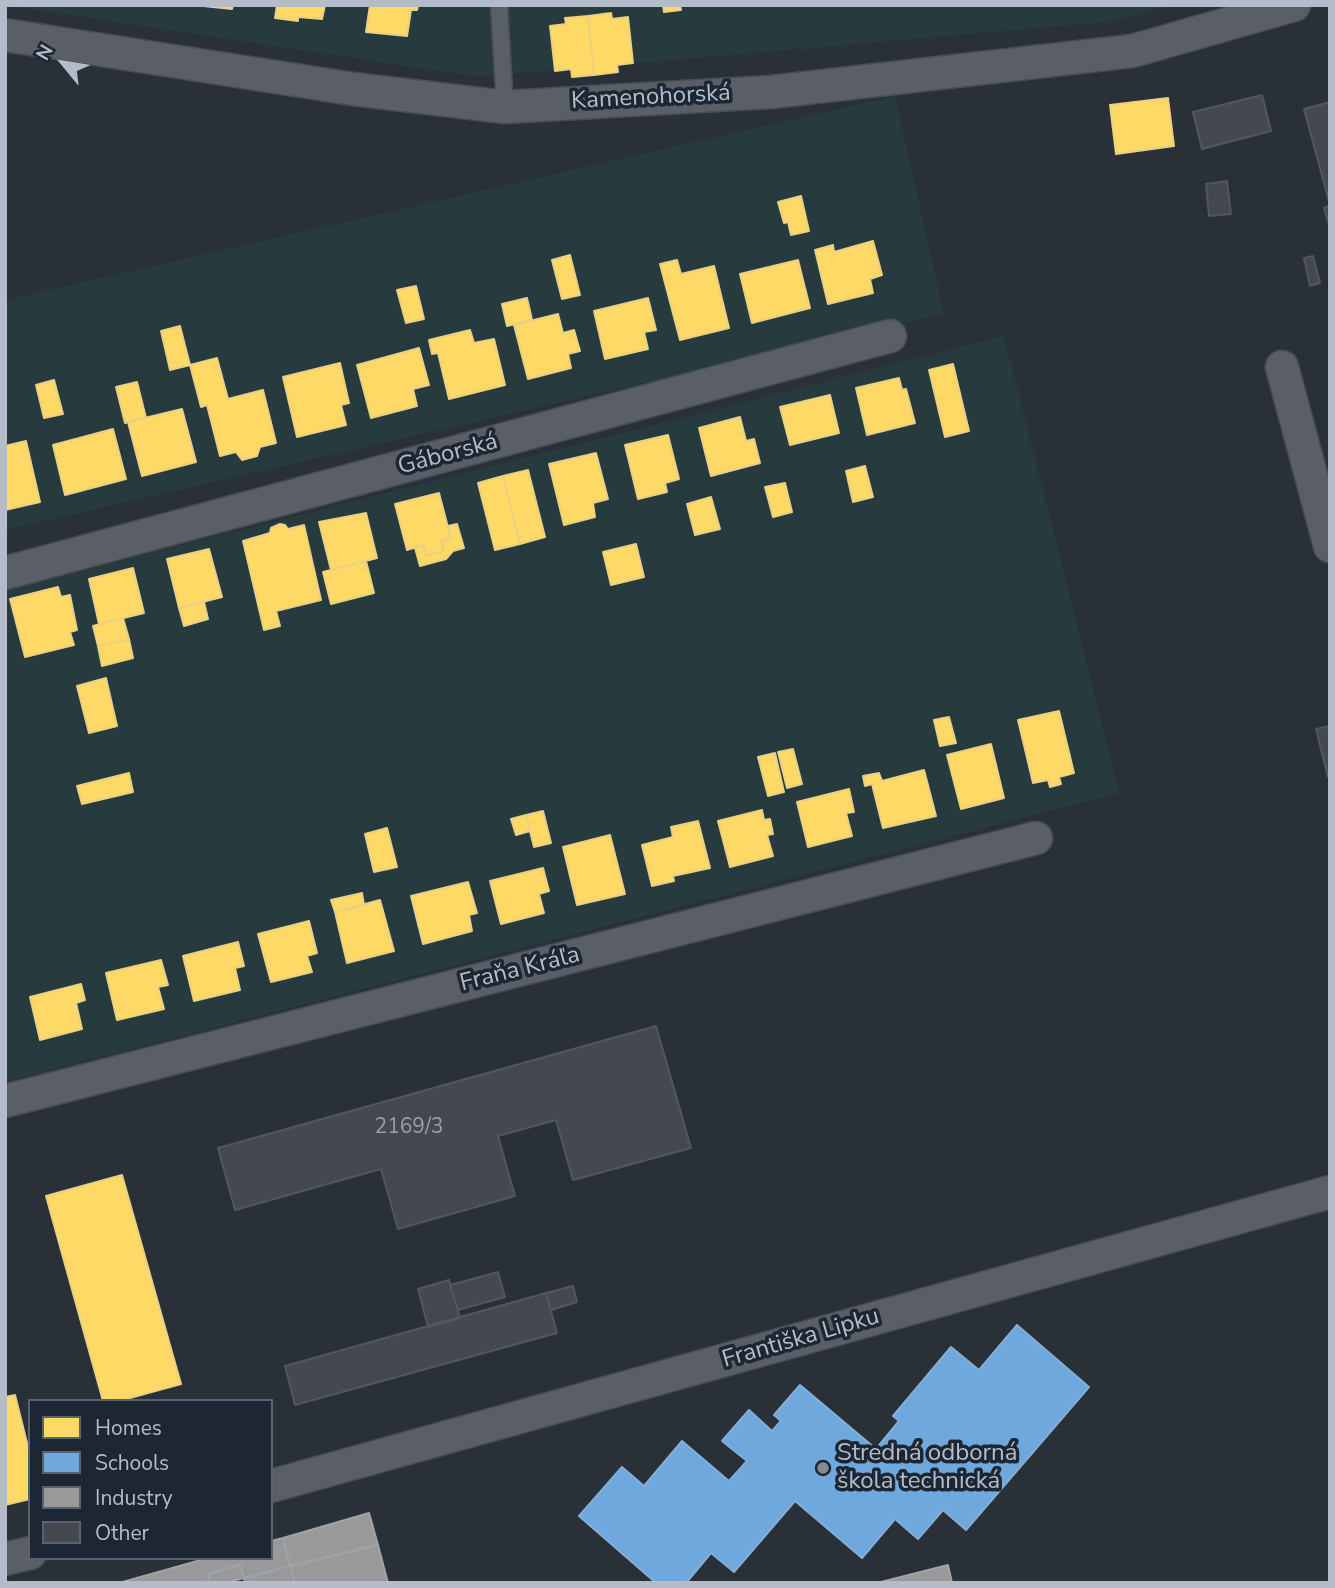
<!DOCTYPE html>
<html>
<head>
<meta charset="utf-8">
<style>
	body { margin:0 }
	#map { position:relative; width:1335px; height:1588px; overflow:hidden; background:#2a3038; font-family:"Nunito Sans",sans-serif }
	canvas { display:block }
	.frame { position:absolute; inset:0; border:7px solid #b4bcc9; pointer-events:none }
	.legend { position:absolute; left:28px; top:1399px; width:245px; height:161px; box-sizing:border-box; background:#1d2633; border:2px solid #59626f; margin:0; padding:9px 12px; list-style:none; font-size:21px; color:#b4bcc9 }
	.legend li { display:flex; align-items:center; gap:14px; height:35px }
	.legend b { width:35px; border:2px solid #59626f }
	.north { position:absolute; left:28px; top:28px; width:70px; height:70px; -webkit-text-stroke:5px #1d2633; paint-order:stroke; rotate:300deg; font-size:19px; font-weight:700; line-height:28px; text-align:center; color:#b4bcc9 }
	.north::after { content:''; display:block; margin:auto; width:24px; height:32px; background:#b4bcc9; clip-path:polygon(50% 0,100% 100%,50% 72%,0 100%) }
</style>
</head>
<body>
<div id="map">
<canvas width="1335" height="1588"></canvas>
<div class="frame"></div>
<ul class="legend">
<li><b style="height:19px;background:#ffd966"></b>Homes</li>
<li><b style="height:19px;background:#6fa8dc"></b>Schools</li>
<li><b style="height:19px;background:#999"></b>Industry</li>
<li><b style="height:19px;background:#444950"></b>Other</li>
</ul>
<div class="north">N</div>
</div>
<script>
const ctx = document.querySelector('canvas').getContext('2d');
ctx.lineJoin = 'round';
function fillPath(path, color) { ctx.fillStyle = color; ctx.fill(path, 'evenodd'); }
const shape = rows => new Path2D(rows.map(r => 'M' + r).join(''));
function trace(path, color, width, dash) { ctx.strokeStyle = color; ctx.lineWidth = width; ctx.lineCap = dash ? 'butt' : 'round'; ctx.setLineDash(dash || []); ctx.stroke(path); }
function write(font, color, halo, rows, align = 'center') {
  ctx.font = font + ' "Nunito Sans",sans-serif'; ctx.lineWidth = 7; ctx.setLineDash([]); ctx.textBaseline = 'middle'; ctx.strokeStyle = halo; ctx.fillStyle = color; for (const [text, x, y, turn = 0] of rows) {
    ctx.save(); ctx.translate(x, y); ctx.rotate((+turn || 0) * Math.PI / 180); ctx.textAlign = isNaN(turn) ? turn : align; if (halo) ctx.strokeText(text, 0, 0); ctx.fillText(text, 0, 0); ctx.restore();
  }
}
const green = shape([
	[5,5,1171,5,1106,22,479,77],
	[895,96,944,314,5,530,5,300],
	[1004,336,1119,793,5,1082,5,590]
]);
const homes = shape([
	[194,5,233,5,232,9,194,5],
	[277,5,325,5,322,19,298,17,298,21,275,18,277,5],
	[370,5,418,5,417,10,411,10,407,36,366,32,370,5],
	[663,5,680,5,681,10,664,12,663,5],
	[611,13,612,19,628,17,633,63,617,65,618,72,594,75,588,16,611,13],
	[588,16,594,75,572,77,571,69,555,71,550,26,566,24,565,18,588,16],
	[1168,98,1174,146,1116,154,1110,105,1168,98],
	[801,196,809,231,791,235,788,222,784,223,778,202,801,196],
	[873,241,882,275,870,279,873,293,828,304,815,250,833,245,834,252,873,241],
	[570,255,580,295,562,299,552,260,570,255],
	[677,260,681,274,714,266,729,328,680,340,660,264,677,260],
	[798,260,810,308,752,323,740,274,798,260],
	[416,286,424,319,406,323,397,290,416,286],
	[527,298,532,320,507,326,502,304,527,298],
	[648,298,656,330,644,332,648,349,605,359,594,311,648,298],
	[558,314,563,333,574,330,580,351,568,354,571,368,528,379,514,325,558,314],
	[180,326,190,365,170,370,161,331,180,326],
	[470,330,474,343,494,339,505,385,449,399,438,353,432,354,429,340,470,330],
	[419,348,429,385,413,389,417,406,371,418,357,365,419,348],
	[217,358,228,399,263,390,276,443,260,447,257,456,242,460,236,452,220,456,207,405,201,407,190,365,217,358],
	[340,363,349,403,341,405,346,425,297,437,283,377,340,363],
	[953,364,969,431,945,437,929,370,953,364],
	[899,378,902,390,906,389,915,423,867,435,856,388,899,378],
	[54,380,63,414,44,418,36,385,54,380],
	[137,382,146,418,125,423,116,387,137,382],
	[830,395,839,433,790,445,780,407,830,395],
	[182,409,196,462,142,476,128,422,182,409],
	[740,417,746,441,754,439,760,463,711,476,699,428,740,417],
	[113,429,126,479,65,495,53,445,113,429],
	[668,435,679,479,665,483,667,492,638,499,625,445,668,435],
	[26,441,40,502,5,510,5,446,26,441],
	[596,453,608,499,593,503,595,517,564,525,549,464,596,453],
	[865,466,873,497,853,502,846,471,865,466],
	[528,470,545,537,520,544,503,476,528,470],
	[503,476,520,544,495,550,478,483,503,476],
	[785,483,792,512,773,517,765,487,785,483],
	[439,493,451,539,441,541,444,551,426,556,423,545,407,550,395,504,439,493],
	[711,497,720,529,695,535,687,504,711,497],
	[366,513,377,558,331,570,319,522,366,513],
	[280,524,285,525,288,529,304,525,321,600,276,611,280,626,264,630,243,541,270,533,271,528,280,524],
	[457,524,464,548,453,551,446,559,420,566,415,548,423,545,426,556,444,551,441,541,451,539,448,526,457,524],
	[636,544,644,577,611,585,603,552,636,544],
	[209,549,222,597,179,608,167,559,209,549],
	[366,561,374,593,331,604,323,572,366,561],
	[133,568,144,613,99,624,89,579,133,568],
	[58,587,61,597,70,595,77,630,70,632,74,645,25,657,10,599,58,587],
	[204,602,208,619,184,626,179,608,204,602],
	[123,618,129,639,98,646,93,626,123,618],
	[129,639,133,658,102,666,98,646,129,639],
	[106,678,117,726,89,733,77,686,106,678],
	[1059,711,1074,773,1059,777,1061,784,1050,787,1048,780,1033,783,1018,720,1059,711],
	[949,717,956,743,940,746,934,720,949,717],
	[991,744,1004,798,961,809,947,755,991,744],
	[793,749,802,784,787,788,778,752,793,749],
	[775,753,784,792,768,796,758,757,775,753],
	[924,770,936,816,883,828,872,784,865,786,863,776,879,773,882,781,924,770],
	[129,773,133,792,82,804,77,786,129,773],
	[849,789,854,812,846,813,852,836,808,847,797,802,849,789],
	[762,810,764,820,770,819,773,834,767,835,773,856,730,867,718,821,762,810],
	[543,811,551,843,534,847,526,815,543,811],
	[526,815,530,831,516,835,511,819,526,815],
	[698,821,710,868,673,876,674,881,652,886,642,845,673,837,671,827,698,821],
	[387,828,397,867,374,872,365,834,387,828],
	[610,835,625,894,577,905,563,847,610,835],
	[543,868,549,891,539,894,544,913,501,924,490,881,543,868],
	[468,882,477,913,469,915,472,931,423,944,411,896,468,882],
	[362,893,364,905,335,912,331,900,362,893],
	[380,900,394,951,347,963,335,912,380,900],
	[309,921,317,953,307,956,312,972,271,982,258,934,309,921],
	[238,942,244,966,235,968,240,990,194,1001,183,956,238,942],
	[161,960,168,985,158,987,164,1009,117,1020,106,973,161,960],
	[81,984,85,1000,76,1003,82,1029,40,1040,30,997,81,984],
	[122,1175,181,1384,119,1401,103,1401,46,1196,122,1175],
	[15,1395,30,1455,30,1499,5,1505,5,1397,15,1395]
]);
const schools = shape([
	[1017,1325,1089,1387,966,1530,943,1510,918,1539,895,1519,862,1558,795,1501,734,1572,711,1553,686,1583,656,1583,579,1516,622,1467,644,1486,682,1441,729,1481,747,1461,722,1441,749,1410,772,1431,781,1421,774,1415,800,1385,876,1449,899,1421,893,1416,951,1347,979,1370,1017,1325]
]);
const industry = shape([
	[369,1513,378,1545,290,1566,283,1538,369,1513],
	[283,1538,290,1566,244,1578,240,1565,208,1574,210,1583,119,1583,208,1558,271,1558,271,1541,283,1538],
	[378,1545,388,1583,295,1583,290,1566,378,1545],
	[240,1565,244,1578,224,1583,210,1583,208,1574,240,1565],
	[948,1565,952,1583,877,1583,948,1565],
	[290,1566,295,1583,245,1583,244,1578,290,1566]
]);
const building = shape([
	[1262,95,1271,131,1202,149,1193,112,1262,95],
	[1330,102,1330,228,1324,208,1330,205,1304,109,1330,102],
	[1227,181,1231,214,1209,216,1206,184,1227,181],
	[1313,256,1320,283,1310,286,1304,258,1313,256],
	[1330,726,1330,776,1328,777,1316,729,1330,726],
	[656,1026,691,1148,573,1180,556,1120,498,1136,515,1196,398,1229,381,1169,235,1210,218,1148,656,1026],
	[498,1272,505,1297,458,1310,450,1285,498,1272],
	[449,1280,460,1318,428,1327,418,1289,449,1280],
	[573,1286,577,1302,551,1310,546,1293,573,1286],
	[546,1293,557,1333,295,1405,285,1366,546,1293]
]);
const service = shape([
	[499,5,505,107]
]);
const minor = shape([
	[5,35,353,89,505,107,771,92,1132,51,1294,5],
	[1282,367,1330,546],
	[5,573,890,336],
	[5,1101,1036,838],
	[271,1486,1330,1192],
	[5,1559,30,1553]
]);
const markers = [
	[823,1468,7,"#848b96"]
];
const numberNames = [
	["2169/3",409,1128]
];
const streetNames = [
	["Kamenohorská",651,98,-3],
	["Gáborská",448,455,-15],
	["Fraňa Kráľa",520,970,-14],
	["Františka Lipku",801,1339,-16]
];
const poiNames = [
	["Stredná odborná",837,1454],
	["škola technická",837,1482]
];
fillPath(green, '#273a3e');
fillPath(homes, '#ffd966');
trace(homes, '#e8d084', 2);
fillPath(schools, '#6fa8dc');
trace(schools, '#84aed6', 2);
fillPath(industry, '#999');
trace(industry, '#a1a4a7', 2);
fillPath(building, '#444950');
trace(building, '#52575f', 2);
trace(service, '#484c53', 19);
trace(minor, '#484c53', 35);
trace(service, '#5a5e66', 16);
trace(minor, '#5a5e66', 32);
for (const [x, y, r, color] of markers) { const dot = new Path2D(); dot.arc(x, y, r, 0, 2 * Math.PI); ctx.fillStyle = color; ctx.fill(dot); trace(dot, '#1d2633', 2.5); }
write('21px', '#989fab', null, numberNames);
write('24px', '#b4bcc9', '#1d2633', streetNames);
write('24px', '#b4bcc9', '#1d2633', poiNames, 'left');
</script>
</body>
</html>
